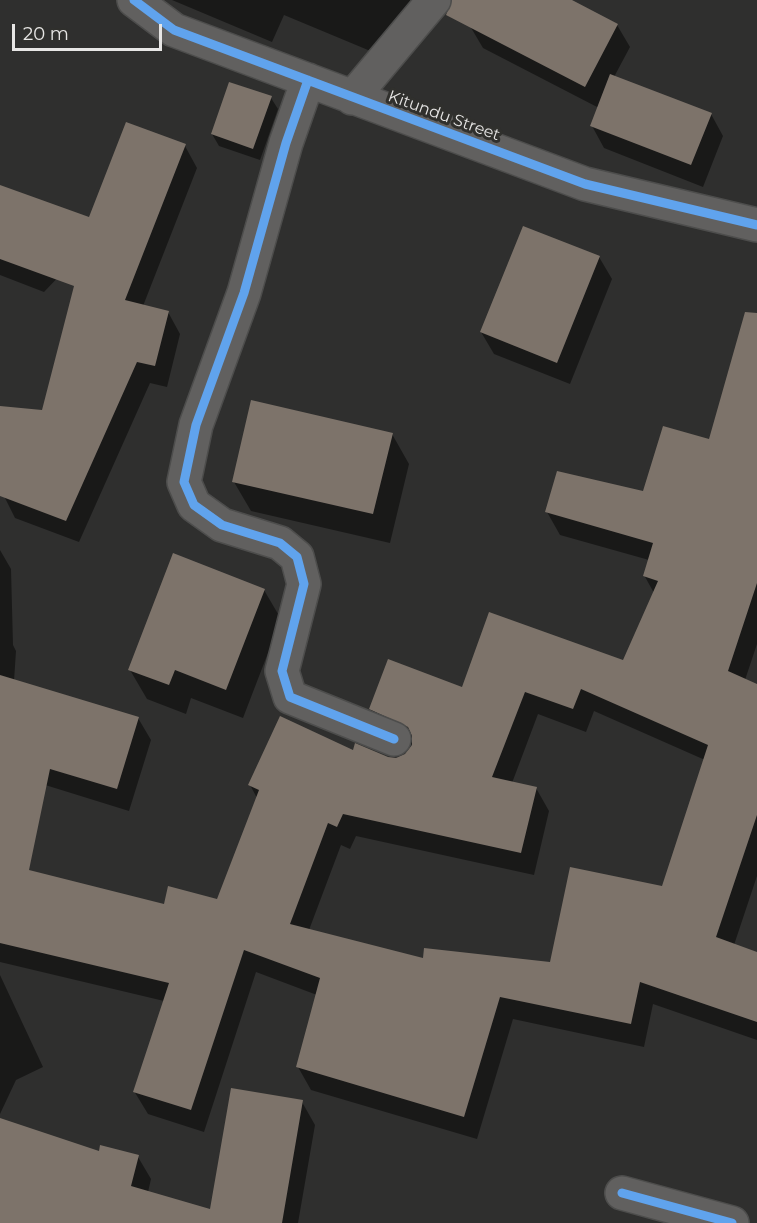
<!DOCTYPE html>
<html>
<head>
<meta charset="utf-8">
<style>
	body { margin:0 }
	#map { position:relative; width:757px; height:1223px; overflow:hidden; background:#2f2f2e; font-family:Montserrat,sans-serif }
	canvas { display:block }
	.scale { position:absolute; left:12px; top:24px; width:150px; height:27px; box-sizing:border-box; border:3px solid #e7e6e5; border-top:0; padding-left:8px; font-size:18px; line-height:21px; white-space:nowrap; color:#e7e6e5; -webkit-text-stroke:4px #30302d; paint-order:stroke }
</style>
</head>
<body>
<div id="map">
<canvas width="757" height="1223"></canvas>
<div class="scale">20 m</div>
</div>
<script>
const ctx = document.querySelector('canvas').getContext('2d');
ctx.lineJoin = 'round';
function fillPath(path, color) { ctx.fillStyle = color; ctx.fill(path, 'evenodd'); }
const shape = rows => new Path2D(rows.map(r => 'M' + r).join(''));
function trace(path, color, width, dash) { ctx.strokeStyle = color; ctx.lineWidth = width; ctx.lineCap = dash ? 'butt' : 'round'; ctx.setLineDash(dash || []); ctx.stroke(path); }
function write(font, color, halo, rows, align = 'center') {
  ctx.font = font + ' Montserrat,sans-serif'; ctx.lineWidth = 6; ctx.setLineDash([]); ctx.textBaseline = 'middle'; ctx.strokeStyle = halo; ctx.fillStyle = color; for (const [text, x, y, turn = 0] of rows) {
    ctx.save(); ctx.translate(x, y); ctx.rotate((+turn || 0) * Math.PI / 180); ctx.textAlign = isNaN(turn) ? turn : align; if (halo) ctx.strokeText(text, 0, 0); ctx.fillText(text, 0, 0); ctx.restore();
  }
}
const shadow = shape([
	[172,0,417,0,392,60,284,15,272,42],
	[484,0,569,0,617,25,630,47,614,77,711,114,723,136,703,187,604,148,592,126,599,108,483,48,470,26],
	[271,98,278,109,260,160,219,146,212,134],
	[185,146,197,168,143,306,168,312,180,334,167,387,150,383,79,542,15,518,0,488,0,407,43,412,86,248,44,292,0,275,0,187,91,230],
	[599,257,612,279,570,384,494,354,481,332],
	[757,430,757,644,745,680,757,685,757,876,734,945,757,953,757,1040,653,1004,644,1047,513,1019,477,1139,311,1090,298,1067,317,995,256,972,204,1132,148,1114,134,1091,164,1001,0,962,0,864,165,905,218,901,257,798,250,785,353,752,396,759,406,755,413,745,384,731,370,708,462,689,623,662,654,593,644,575,649,560,560,535,547,512,644,493,710,441],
	[594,711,705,760,663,887,551,964,424,960,309,930,341,845,350,849,356,836,534,875,549,811,536,788,512,783,538,714,586,732],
	[392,434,409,464,390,543,251,511,234,482],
	[0,550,11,569,13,645,16,651,14,681,138,718,151,740,129,811,42,784,0,738],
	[264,590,281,619,243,718,191,698,186,714,147,699,130,670],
	[0,975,43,1067,16,1080,0,1114],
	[302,1102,315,1125,298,1223,0,1223,0,1120,100,1153,138,1157,151,1179,148,1192,211,1211]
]);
const building = shape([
	[452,0,572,0,618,24,585,87,446,15],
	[610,74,712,113,691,165,590,126],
	[229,82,272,96,253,149,211,134],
	[126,122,186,144,125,300,169,311,155,366,137,362,66,521,0,496,0,406,42,410,74,286,0,259,0,185,89,217],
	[523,226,600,256,557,363,480,332],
	[745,312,757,313,757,583,728,671,757,684,757,815,716,937,757,952,757,1022,640,982,631,1024,500,997,464,1117,296,1067,320,978,244,950,191,1110,133,1092,169,983,0,943,0,675,139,717,117,789,50,769,29,870,164,904,168,886,217,899,259,790,248,785,280,716,353,750,355,743,388,757,396,758,405,754,412,745,412,736,408,727,369,709,388,659,462,687,489,612,623,660,658,581,643,576,653,543,545,512,557,471,643,491,663,426,709,439],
	[581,689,708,745,662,886,570,867,550,962,424,948,423,958,290,924,328,823,337,827,343,814,521,853,537,787,492,777,525,692,573,709],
	[251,400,393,433,373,514,232,482],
	[173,553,265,589,226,690,175,670,169,685,128,670],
	[231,1088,303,1100,282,1223,0,1223,0,1118,99,1151,100,1145,139,1155,131,1186,210,1209]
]);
const street = shape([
	[134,0,174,30,585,184,757,225],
	[308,80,286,143,244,293,196,425,184,482,194,505,222,525,280,543,297,557,304,584,282,671,290,697,394,739],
	[352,98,434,0],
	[622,1193,732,1223]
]);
const cycleway = shape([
	[134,0,174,30,585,184,757,225],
	[308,80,286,143,244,293,196,425,184,482,194,505,222,525,280,543,297,557,304,584,282,671,290,697,394,739],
	[622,1193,732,1223]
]);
const streetNames = [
	["Kitundu Street",444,116,20]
];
fillPath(shadow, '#0007');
fillPath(building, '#7d736a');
trace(street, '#4d4d4c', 36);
trace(street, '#61605f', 33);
trace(cycleway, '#60a3ed', 9);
write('16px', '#e7e6e5', '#30302d', streetNames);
</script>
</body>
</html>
